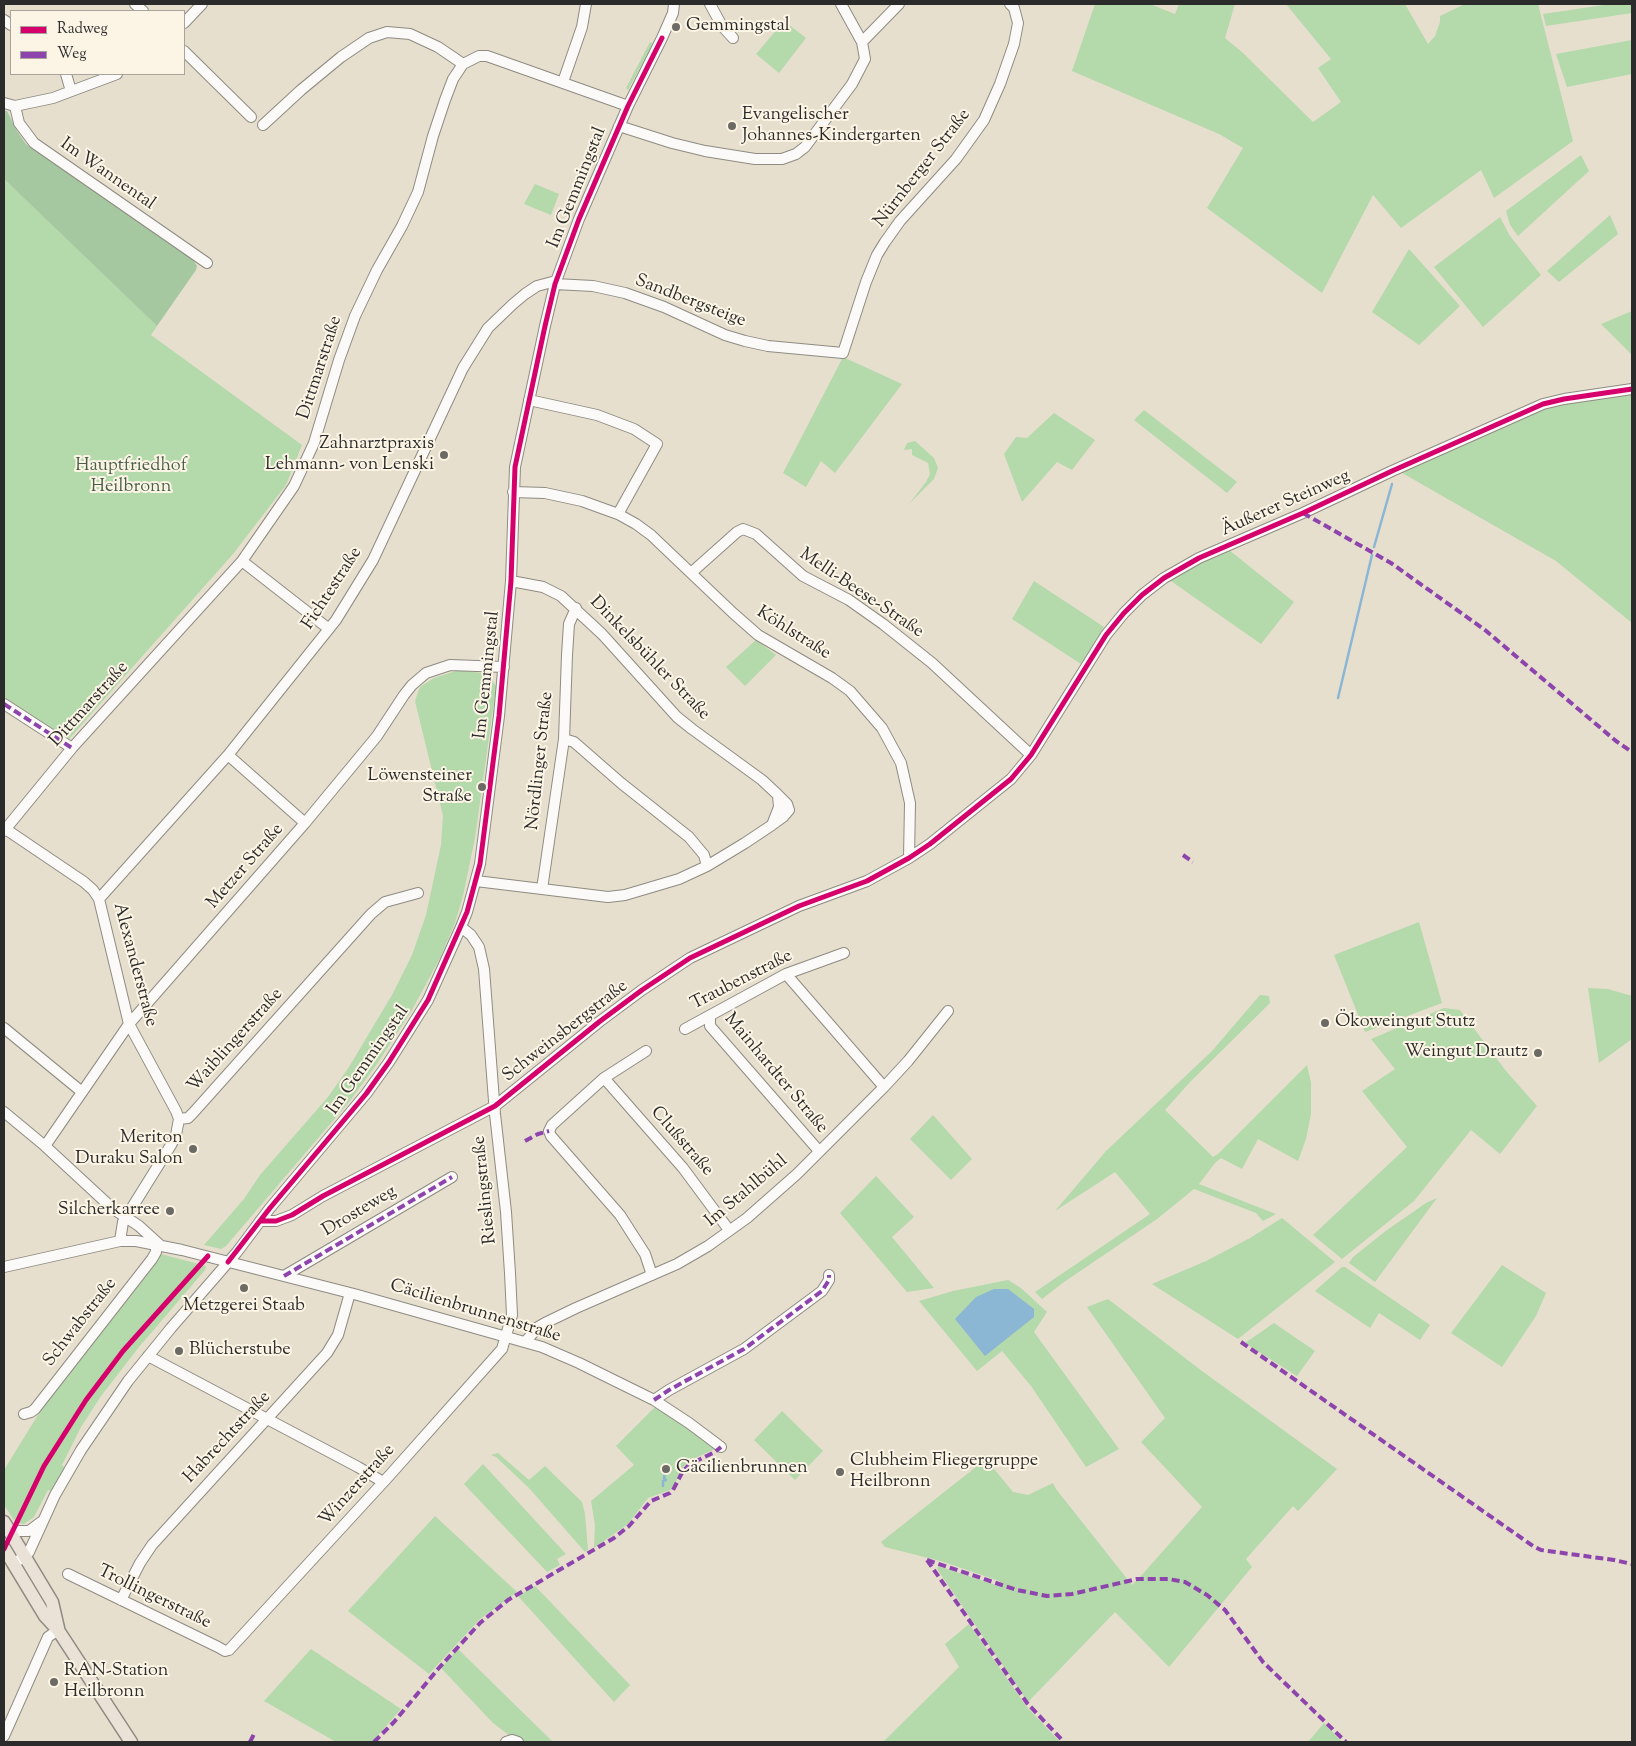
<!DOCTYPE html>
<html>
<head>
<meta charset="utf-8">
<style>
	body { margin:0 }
	#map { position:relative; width:1636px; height:1746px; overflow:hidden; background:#e6dfce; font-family:"Sorts Mill Goudy",serif }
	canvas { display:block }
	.frame { position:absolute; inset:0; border:5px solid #2b2b2b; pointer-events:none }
	.legend { position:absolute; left:10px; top:10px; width:175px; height:65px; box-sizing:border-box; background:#fcf5e5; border:1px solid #a8a49b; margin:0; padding:6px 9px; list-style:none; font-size:15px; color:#2b2b2b }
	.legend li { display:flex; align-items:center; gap:10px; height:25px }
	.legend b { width:25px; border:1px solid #a8a49b }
</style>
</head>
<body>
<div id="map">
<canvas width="1636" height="1746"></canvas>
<div class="frame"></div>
<ul class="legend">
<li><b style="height:6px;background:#d6006c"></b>Radweg</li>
<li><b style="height:6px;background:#8e44ad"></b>Weg</li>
</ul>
</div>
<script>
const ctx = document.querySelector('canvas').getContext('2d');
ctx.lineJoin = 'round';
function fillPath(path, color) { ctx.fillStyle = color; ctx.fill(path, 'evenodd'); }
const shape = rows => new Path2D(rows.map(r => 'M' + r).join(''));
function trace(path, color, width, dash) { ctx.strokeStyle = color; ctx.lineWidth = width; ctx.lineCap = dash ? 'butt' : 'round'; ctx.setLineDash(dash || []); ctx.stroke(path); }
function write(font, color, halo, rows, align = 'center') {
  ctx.font = font + ' "Sorts Mill Goudy",serif'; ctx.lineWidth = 4; ctx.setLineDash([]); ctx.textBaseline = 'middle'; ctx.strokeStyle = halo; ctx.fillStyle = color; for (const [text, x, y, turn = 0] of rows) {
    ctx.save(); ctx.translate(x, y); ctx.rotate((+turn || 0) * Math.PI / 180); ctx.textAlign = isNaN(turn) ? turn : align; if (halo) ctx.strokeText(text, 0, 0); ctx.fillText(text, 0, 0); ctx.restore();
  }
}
const green = shape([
	[1095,4,1150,4,1175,14,1179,4,1235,4,1225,38,1243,53,1313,122,1341,102,1318,68,1331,59,1286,4,1405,4,1428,44,1435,36,1440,22,1440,16,1465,4,1538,4,1573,141,1494,198,1481,170,1401,228,1373,195,1322,293,1207,208,1243,148,1219,134,1072,71],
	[1611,4,1632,4,1632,13,1546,26,1543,14],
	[784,21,806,38,779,73,756,54],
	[1632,40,1632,74,1567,87,1556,54],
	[650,42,652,43,651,47,628,90,626,88],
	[1581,155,1589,171,1518,236,1510,225,1506,211],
	[4,179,157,326,151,335,302,445,286,485,233,554,69,739,4,697],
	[535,184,559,194,551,215,524,204],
	[1610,215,1618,234,1559,282,1547,271],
	[1500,217,1510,236,1541,275,1483,327,1434,267],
	[1409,249,1460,306,1419,345,1372,312],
	[1632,311,1632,355,1601,324],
	[843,357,902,384,835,473,821,461,806,487,783,473],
	[1632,390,1632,623,1556,561,1397,470,1556,402],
	[1144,410,1237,482,1227,493,1134,420],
	[1054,413,1095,440,1072,470,1057,462,1022,502,1004,454,1016,437,1027,438],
	[915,441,934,458,938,468,934,479,909,504,926,482,930,474,928,463,912,455,912,449,904,450,907,443],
	[1229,550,1294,602,1261,644,1168,579],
	[1034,581,1104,627,1081,664,1012,619],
	[756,640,776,655,745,686,726,667],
	[459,670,489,674,496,687,475,838,463,896,455,923,440,958,412,1010,377,1064,349,1102,226,1246,221,1249,204,1245,244,1199,260,1175,328,1097,349,1067,392,995,412,955,426,915,441,845,443,816,415,701,420,687,434,678],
	[1419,922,1442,1003,1365,1032,1334,955],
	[1588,988,1608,989,1632,996,1632,1039,1599,1063],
	[1260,995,1269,996,1270,1003,1191,1081,1165,1110,1213,1157,1218,1154,1307,1065,1311,1083,1311,1114,1306,1139,1298,1161,1258,1139,1242,1169,1221,1158,1215,1163,1199,1184,1276,1214,1263,1221,1256,1213,1194,1189,1157,1219,1064,1282,1042,1299,1035,1292,1150,1214,1115,1172,1055,1211,1106,1151,1212,1051],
	[1444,1008,1460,1010,1506,1071,1537,1106,1500,1154,1471,1130,1414,1201,1342,1259,1313,1235,1407,1147,1362,1091,1395,1069,1371,1039],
	[933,1115,972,1159,951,1180,910,1139],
	[876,1176,914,1217,892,1237,934,1288,907,1292,840,1213],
	[1437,1198,1375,1282,1349,1263,1353,1257,1387,1230,1426,1203],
	[1282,1218,1335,1262,1238,1339,1152,1284,1206,1261,1250,1238],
	[161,1254,206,1266,205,1270,139,1347,101,1396,81,1427,62,1465,65,1468,51,1491,48,1490,34,1517,24,1524,16,1523,4,1505,4,1470,46,1402,151,1270],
	[1502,1265,1546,1293,1536,1316,1502,1367,1451,1333],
	[1342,1267,1345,1267,1430,1325,1420,1340,1379,1313,1370,1328,1315,1291],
	[1008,1280,1021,1288,1047,1312,1034,1332,1119,1449,1086,1467,1031,1386,1002,1351,977,1371,919,1301,953,1291],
	[1108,1299,1202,1371,1337,1469,1298,1511,1293,1506,1246,1559,1252,1567,1169,1667,1115,1612,1028,1702,937,1569,938,1566,1002,1587,999,1581,944,1562,885,1547,881,1542,986,1459,1013,1492,1028,1495,1053,1483,1056,1489,1132,1585,1140,1577,1202,1507,1141,1442,1165,1418,1087,1307],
	[1274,1323,1315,1351,1297,1376,1245,1343],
	[657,1405,715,1449,693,1459,684,1466,674,1485,670,1490,648,1498,628,1524,594,1548,595,1525,591,1501,634,1465,616,1446],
	[782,1411,823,1451,795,1480,754,1440],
	[498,1453,529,1480,545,1466,582,1502,585,1514,588,1550,585,1552,529,1488,496,1457,491,1455],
	[483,1464,566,1554,557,1559,560,1565,547,1572,464,1484],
	[435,1516,517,1592,480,1619,429,1674,348,1611],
	[535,1586,630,1685,614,1702,518,1596],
	[969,1624,1026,1706,1060,1742,883,1742,959,1667,945,1644],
	[311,1649,401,1709,372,1742,336,1742,264,1701],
	[458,1649,553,1742,525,1742,519,1737,510,1736,493,1723,441,1668],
	[1324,1723,1342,1742,1308,1742]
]);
const forest = shape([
	[4,111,7,111,17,131,26,144,190,256,194,261,197,266,196,270,157,326,4,179]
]);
const water = shape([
	[994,1289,1008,1289,1034,1309,1034,1317,985,1356,955,1319,976,1297]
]);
const stream = shape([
	[1374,547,1392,484],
	[1338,698,1372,555],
	[663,1486,663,1481,666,1480,664,1478,667,1464]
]);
const minor = shape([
	[135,4,143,11],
	[710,4,722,26,733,38],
	[4,20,11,25],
	[184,23,202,4],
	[862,42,899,4],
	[184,51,251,117],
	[66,74,71,91],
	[563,82,582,27,586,4],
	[4,103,15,106,53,98,117,74],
	[15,106,19,123,34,143,207,263],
	[263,125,301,90,341,57,369,38,387,32,410,34,438,47,463,64],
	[619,126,672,143,705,151,755,159,782,159,796,154,805,147,852,84,865,59,862,42,841,4],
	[555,284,593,286,625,293,664,307,725,335,745,341,768,346,843,353,866,282,877,255,885,242,900,221,956,159,984,120,1000,84,1014,44,1018,23,1014,8,1010,4],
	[529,400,597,415,634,429,657,444,618,514],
	[513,492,545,493,582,501,618,514,636,524,651,535,733,613,758,635,832,678,850,691,882,728,901,763,910,803,909,858],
	[242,561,329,629],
	[691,573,737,532,743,529,756,534,803,576,849,600,883,624,932,663,1031,755],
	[511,581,543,587,561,596,602,634,677,717,692,729,762,780,778,795,779,807,772,825,783,817,789,810,787,804,778,795],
	[4,704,72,748],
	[564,739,574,742,621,783,689,837,704,855,707,866],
	[228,755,305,823],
	[4,828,84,882,93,890,99,899,129,1024,176,1111,179,1119,176,1135,171,1145,123,1222,120,1241],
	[4,831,72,748,242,561,294,486,314,443,339,360,355,316,377,270,402,226,418,192,433,136,445,100,453,79,463,64,479,56,487,56,628,106],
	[476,881,608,897,625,895,679,879,707,866,745,843,772,825],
	[542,889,564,739,567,655,569,624,576,608],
	[99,899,228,755,336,620,373,560,463,368,488,328,513,304,525,294,537,286,556,281],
	[786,974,884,1087],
	[710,1017,710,1026,819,1151],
	[4,1028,82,1092],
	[685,1029,786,974,844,953],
	[646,1051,604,1078,552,1125,549,1131,551,1136,620,1215,645,1254,652,1275],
	[604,1078,683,1168,729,1230],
	[4,1112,45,1146,112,1208,139,1226,161,1246],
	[179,1119,188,1118,193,1113,371,914,385,902,418,893],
	[45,1146,129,1024,305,823,377,736,404,695,412,685,426,673,450,665,504,667],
	[260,1221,276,1221,292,1215,323,1196,495,1106,599,1022,642,990,690,958,799,906,867,881,909,858,930,844,1011,779,1031,755,1106,635,1124,613,1142,595,1164,578,1199,558,1303,513,1392,471,1543,404,1564,399,1632,389],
	[4,1267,120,1241,136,1241,182,1250,354,1294,542,1347,579,1363,654,1400,689,1423,721,1447],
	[284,1276,452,1177],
	[526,1341,538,1327,545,1323,576,1308,677,1264,708,1246,747,1218,797,1174,884,1087,908,1061,948,1011],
	[148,1356,358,1467,383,1482],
	[654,1400,669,1390,744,1349,822,1291,829,1280,829,1275],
	[24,1414,31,1412,35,1409,152,1259,156,1252,156,1244],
	[9,1531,29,1531,41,1522],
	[19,1560,25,1556,29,1552,55,1495,81,1450,128,1381,171,1328,237,1252,270,1208,366,1094,389,1062,428,1000,461,927,467,912,480,864,499,716,511,581,515,467,545,326,555,284,579,219,628,106,662,38,673,13,674,4],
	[68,1574,218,1647,225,1651,229,1650,389,1476,502,1349,512,1315,510,1273,506,1212,495,1114,484,969,479,947,471,935,461,927],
	[121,1600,140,1563,152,1545,327,1353,338,1335,350,1293],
	[4,1736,48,1637,58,1630],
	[506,1742,512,1740,518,1742]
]);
const major = shape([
	[4,1522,52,1602,58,1628],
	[4,1548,45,1616,58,1630,131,1742]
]);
const quiet = shape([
	[1303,513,1391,563,1485,630,1616,741,1632,752],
	[4,704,72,748],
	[1183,855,1193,862],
	[525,1141,538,1134,549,1131],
	[284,1276,452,1177],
	[1241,1342,1533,1546,1541,1550,1614,1560,1632,1564],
	[654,1400,669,1390,744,1349,822,1291,829,1280,829,1275],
	[927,1560,1017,1590,1047,1596,1072,1594,1137,1579,1168,1579,1185,1582,1207,1595,1225,1610,1263,1662,1346,1742],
	[927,1560,1027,1703,1064,1742],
	[250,1742,254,1734],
	[374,1742,394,1722,438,1669,480,1623,508,1600,614,1538,629,1526,651,1501,670,1493,673,1490,683,1471,690,1464,715,1452,721,1447]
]);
const cycleway = shape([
	[260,1221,276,1221,292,1215,323,1196,495,1106,599,1022,642,990,690,958,799,906,867,881,909,858,930,844,1011,779,1031,755,1106,635,1124,613,1142,595,1164,578,1199,558,1303,513,1392,471,1543,404,1564,399,1632,389],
	[228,1262,270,1208,366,1094,389,1062,428,1000,467,912,480,864,499,716,511,581,515,467,545,326,555,284,579,219,628,106,662,38],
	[4,1549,44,1466,86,1400,123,1351,208,1256]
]);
const markers = [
	[676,27,5,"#6c6a64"],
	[732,126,5,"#6c6a64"],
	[444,455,5,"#6c6a64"],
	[482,787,5,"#6c6a64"],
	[1325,1023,5,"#6c6a64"],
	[1538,1053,5,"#6c6a64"],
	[193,1149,5,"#6c6a64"],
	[170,1211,5,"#6c6a64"],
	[244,1288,5,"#6c6a64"],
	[179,1351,5,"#6c6a64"],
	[666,1469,5,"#6c6a64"],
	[840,1472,5,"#6c6a64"],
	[54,1682,5,"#6c6a64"]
];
const poiNames = [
	["Gemmingstal",686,27],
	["Evangelischer",742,116],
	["Johannes-Kindergarten",742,137],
	["Zahnarztpraxis",434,445,"right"],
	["Lehmann- von Lenski",434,466,"right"],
	["Löwensteiner",472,777,"right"],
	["Straße",472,798,"right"],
	["Ökoweingut Stutz",1335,1023],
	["Weingut Drautz",1528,1053,"right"],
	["Meriton",183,1139,"right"],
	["Duraku Salon",183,1160,"right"],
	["Silcherkarree",160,1211,"right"],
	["Metzgerei Staab",244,1307,"center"],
	["Blücherstube",189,1351],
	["Clubheim Fliegergruppe",850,1462],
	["Heilbronn",850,1483],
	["Cäcilienbrunnen",676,1469],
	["RAN-Station",64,1672],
	["Heilbronn",64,1693]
];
const streetNames = [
	["Nürnberger Straße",923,169,-52],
	["Im Wannental",107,175,35],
	["Im Gemmingstal",578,188,-68],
	["Sandbergsteige",690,302,21],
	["Dittmarstraße",321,368,-72],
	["Äußerer Steinweg",1286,504,-24],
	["Fichtestraße",333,589,-57],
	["Melli-Beese-Straße",861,594,34],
	["Köhlstraße",793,634,32],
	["Dinkelsbühler Straße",649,659,46],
	["Im Gemmingstal",488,675,-84],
	["Dittmarstraße",90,705,-48],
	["Nördlinger Straße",541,761,-84],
	["Metzer Straße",246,867,-49],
	["Alexanderstraße",134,965,75],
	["Traubenstraße",742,981,-27],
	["Schweinsbergstraße",566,1032,-38],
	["Waiblingerstraße",236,1041,-48],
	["Im Gemmingstal",369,1061,-55],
	["Mainhardter Straße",775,1074,50],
	["Clußstraße",681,1142,49],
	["Rieslingstraße",486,1190,-96],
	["Im Stahlbühl",747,1192,-40],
	["Drosteweg",360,1212,-31],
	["Cäcilienbrunnenstraße",475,1312,17],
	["Schwabstraße",81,1323,-52],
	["Habrechtstraße",228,1438,-47],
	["Winzerstraße",358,1486,-48],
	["Trollingerstraße",154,1598,26]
];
const parkNames = [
	["Hauptfriedhof",131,467],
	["Heilbronn",131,488]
];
fillPath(green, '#b4d9ab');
fillPath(forest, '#a6c8a0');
fillPath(water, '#8bb6d4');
trace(stream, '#8bb6d4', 2.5);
trace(minor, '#8f8b82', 12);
trace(major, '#8f8b82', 15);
trace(minor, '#fbfaf8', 10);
trace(major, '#eae2d6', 12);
trace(quiet, '#8e44ad', 4, [8, 4]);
trace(cycleway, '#d6006c', 5);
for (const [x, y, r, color] of markers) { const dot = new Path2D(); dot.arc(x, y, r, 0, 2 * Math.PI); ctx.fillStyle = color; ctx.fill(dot); trace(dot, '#fcf5e5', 2); }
write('18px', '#2b2b2b', '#fcf5e5', poiNames, 'left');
write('18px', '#2b2b2b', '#fcf5e5', streetNames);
write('18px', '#485e49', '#fcf5e5', parkNames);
</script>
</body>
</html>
